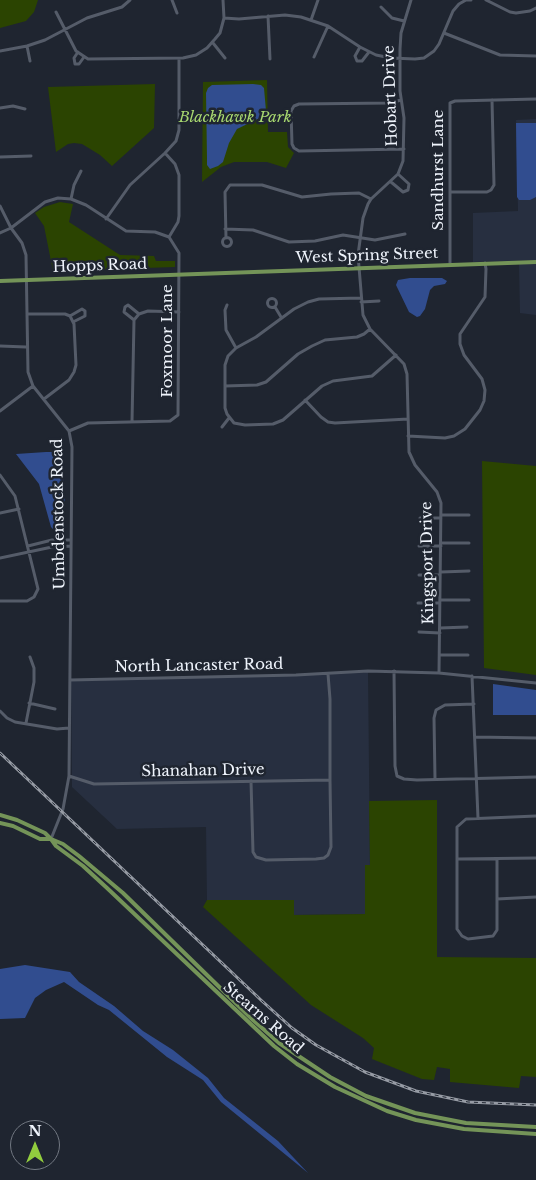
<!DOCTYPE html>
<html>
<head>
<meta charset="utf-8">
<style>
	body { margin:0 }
	#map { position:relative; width:536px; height:1180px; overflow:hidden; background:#1f2530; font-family:"Libre Baskerville",serif }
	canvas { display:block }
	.north { position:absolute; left:10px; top:1120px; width:50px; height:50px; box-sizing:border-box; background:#1f2530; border:1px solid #727882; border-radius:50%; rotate:0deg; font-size:14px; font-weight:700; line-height:20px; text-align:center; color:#eff4fc }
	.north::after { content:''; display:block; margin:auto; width:18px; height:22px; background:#92cd3e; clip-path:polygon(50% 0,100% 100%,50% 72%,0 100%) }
</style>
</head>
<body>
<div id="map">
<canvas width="536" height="1180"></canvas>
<div class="north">N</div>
</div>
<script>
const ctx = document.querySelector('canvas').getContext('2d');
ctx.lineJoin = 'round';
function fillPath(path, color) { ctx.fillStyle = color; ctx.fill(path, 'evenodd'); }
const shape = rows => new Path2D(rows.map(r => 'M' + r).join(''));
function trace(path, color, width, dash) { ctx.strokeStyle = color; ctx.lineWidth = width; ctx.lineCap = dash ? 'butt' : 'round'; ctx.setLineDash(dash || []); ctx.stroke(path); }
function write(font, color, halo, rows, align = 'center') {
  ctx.font = font + ' "Libre Baskerville",serif'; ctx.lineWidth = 5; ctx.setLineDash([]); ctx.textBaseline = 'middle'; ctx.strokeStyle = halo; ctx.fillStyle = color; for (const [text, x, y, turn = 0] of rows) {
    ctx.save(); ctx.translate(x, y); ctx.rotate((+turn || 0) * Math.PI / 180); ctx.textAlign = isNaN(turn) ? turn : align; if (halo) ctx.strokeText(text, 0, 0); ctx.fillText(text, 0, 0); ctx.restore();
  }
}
const built = shape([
	[536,119,536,260,473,262,473,213,518,211,516,120],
	[519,263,536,263,536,315,520,313],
	[368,672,370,865,365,865,366,914,294,915,294,900,207,900,206,827,117,829,72,787,71,681]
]);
const green = shape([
	[0,0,38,0,34,12,26,21,0,28],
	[267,80,268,132,287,132,288,147,294,153,286,168,267,162,234,162,221,167,202,182,203,82],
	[155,84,154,128,112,166,100,155,82,144,74,143,68,144,56,152,48,87],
	[60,202,73,204,69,222,120,255,154,256,156,261,175,261,175,267,53,271,44,226,35,213,44,207],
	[482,461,536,466,536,675,484,668],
	[437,800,437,957,536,958,536,1077,521,1076,519,1088,450,1082,450,1069,437,1067,434,1080,422,1079,372,1059,374,1048,363,1038,311,1005,203,907,207,900,294,900,294,915,365,914,365,865,370,865,369,801]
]);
const water = shape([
	[253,84,261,85,264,88,266,111,264,116,237,129,229,143,223,162,218,166,210,169,207,165,207,159,206,93,208,88,212,85],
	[516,123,536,123,536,197,530,200,519,200,517,197],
	[410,278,442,278,447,281,445,284,434,286,430,290,425,309,420,316,417,317,409,312,396,285,398,280],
	[46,452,60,452,62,456,65,508,63,525,61,529,58,530,54,530,51,527,39,484,16,454],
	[493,684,536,690,536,715,493,715],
	[25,965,70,972,79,982,114,1006,143,1031,173,1050,208,1078,224,1098,278,1141,308,1173,221,1102,203,1080,167,1057,109,1010,98,1005,64,982,46,990,35,998,25,1018,0,1019,0,969]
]);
const minor = shape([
	[172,0,177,13],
	[411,0,401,33,400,49,400,91,404,118,403,161,398,174,371,199,368,204,363,218,358,255,363,315,370,329,404,364,407,374,409,452,415,465,437,492,441,503,439,673],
	[486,0,510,12,516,13,530,11,536,8],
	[381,7,392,18,404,21],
	[56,12,76,51,88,59,183,58,196,55,207,48,215,39,220,33,224,18,223,0],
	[268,16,270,59],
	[224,18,239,19,285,15,301,17,328,26,360,47,376,55,391,58,415,59,424,58,434,51,439,44,453,11,459,4,466,0,471,0],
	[311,20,318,0],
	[444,33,500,55,536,56],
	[213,43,225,58],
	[27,46,30,61],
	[360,47,355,56,357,61,362,61,369,52],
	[0,51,27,46,45,40,87,18,122,7,130,0],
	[78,52,74,58,75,64,79,64,84,57],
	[314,57,328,26],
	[401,100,390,103,299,104,294,106,291,111,292,144,294,148,299,151,404,149],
	[0,108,13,106,25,109],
	[165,153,175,164,179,175,179,216,178,222,169,237],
	[0,157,31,156],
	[391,182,403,192,408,190,409,184,398,174],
	[451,192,487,192,491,190,494,185,492,100],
	[71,199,74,185,81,171],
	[0,206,11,228,22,243,26,255,28,372,33,386,69,431,72,447,69,776,63,809,51,839],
	[106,219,130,185,165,153,176,141,179,130,179,59],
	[225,229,253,230,289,242,315,241,343,235,375,240,405,234],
	[0,233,11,228,45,202,58,198,71,199,86,205,126,231,155,232,169,237,179,253,178,415,170,421,88,423,69,431],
	'222.5 242a4.5 4.5 0 1 1 9 0a4.5 4.5 0 1 1-9 0Z',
	[226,238,225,192,230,185,262,185,302,197,331,194,359,193,371,199],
	[450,264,450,103,455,101,536,99],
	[361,298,319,299,308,302,294,309,256,337,236,348,228,356,225,365,225,408,227,414,234,423,245,425,273,424,283,420,322,386,333,381,372,376,396,355],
	'267.5 303a4.5 4.5 0 1 1 9 0a4.5 4.5 0 1 1-9 0Z',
	[361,302,379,301],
	[227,305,225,310,226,330,236,348],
	[275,307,281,317],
	[27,314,65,314,70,316,74,324,76,365,74,372,69,380,44,399],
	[70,316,82,309,85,311,85,316,73,322],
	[134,320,124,312,125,307,128,305,139,314],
	[0,346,26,347],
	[225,386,257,385,266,382,298,354,312,346,325,340,357,337,364,334,370,329],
	[305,400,321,417,328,422,335,423,408,419],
	[0,411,33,386],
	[132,422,134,320,139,314,148,311,179,312],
	[222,427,229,418],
	[408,436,445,438,454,436,465,429,480,410,484,401,485,390,482,379,464,355,460,344,460,334,485,297,486,269,485,263],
	[0,475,15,496,38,589,34,597,27,601,0,601],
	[0,513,19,509],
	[441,515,469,515],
	[420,518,441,518],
	[441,543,469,543],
	[28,546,52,540,71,540],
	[419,546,441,546],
	[0,558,52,547,71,546],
	[441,572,469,571],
	[419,575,440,575],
	[440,600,469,600],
	[418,603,440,603],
	[440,628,467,627],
	[419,632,440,633],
	[440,655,468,655],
	[394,671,395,766,397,776,404,779,417,780,536,777],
	[328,674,330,699,330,780],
	[472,676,478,818],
	[70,680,296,675,368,671,439,673,536,683],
	[29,703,55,709],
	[0,711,7,718,15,722,57,729,69,728],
	[26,723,34,682,34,668,30,657],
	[475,737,536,738],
	[69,776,94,784,330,780,331,847,328,855,324,858,316,859,266,860,256,857,253,852,251,781],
	[435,779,434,718,436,710,445,705,474,704],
	[458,859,536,858],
	[497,859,497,930,493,936,468,939,462,936,457,929,457,827,466,819,536,816],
	[497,899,536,897]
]);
const major = shape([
	[0,281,536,262],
	[0,815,17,820,45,833,51,839,63,844,79,856,123,893,253,1020,279,1043,330,1077,366,1096,415,1113,466,1123,536,1127],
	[0,823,13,826,40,839,51,839,56,846,83,866,107,888,274,1046,297,1064,335,1087,387,1111,416,1120,464,1129,536,1134]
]);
const rail = shape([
	[0,753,262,1001,292,1028,316,1045,365,1072,416,1091,468,1102,536,1105]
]);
const streetNames = [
	["Hobart Drive",391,96,-92],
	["Sandhurst Lane",439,170,-90],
	["West Spring Street",367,256,-2],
	["Hopps Road",100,266,-2],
	["Foxmoor Lane",168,341,-90],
	["Umbdenstock Road",59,514,-91],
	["Kingsport Drive",428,563,-91],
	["North Lancaster Road",199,666,-1],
	["Shanahan Drive",203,771,-1],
	["Stearns Road",263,1018,41]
];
const parkNames = [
	["Blackhawk Park",235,118]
];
fillPath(built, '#272f40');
fillPath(green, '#2b4401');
fillPath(water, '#314d8f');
trace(minor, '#555c69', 3);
trace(major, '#749458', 4);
trace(rail, '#969ba4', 3);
trace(rail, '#1f2530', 1, [4]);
write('15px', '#eff4fc', '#1f2530', streetNames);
write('italic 15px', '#a8d870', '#1f2530', parkNames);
</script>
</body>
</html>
